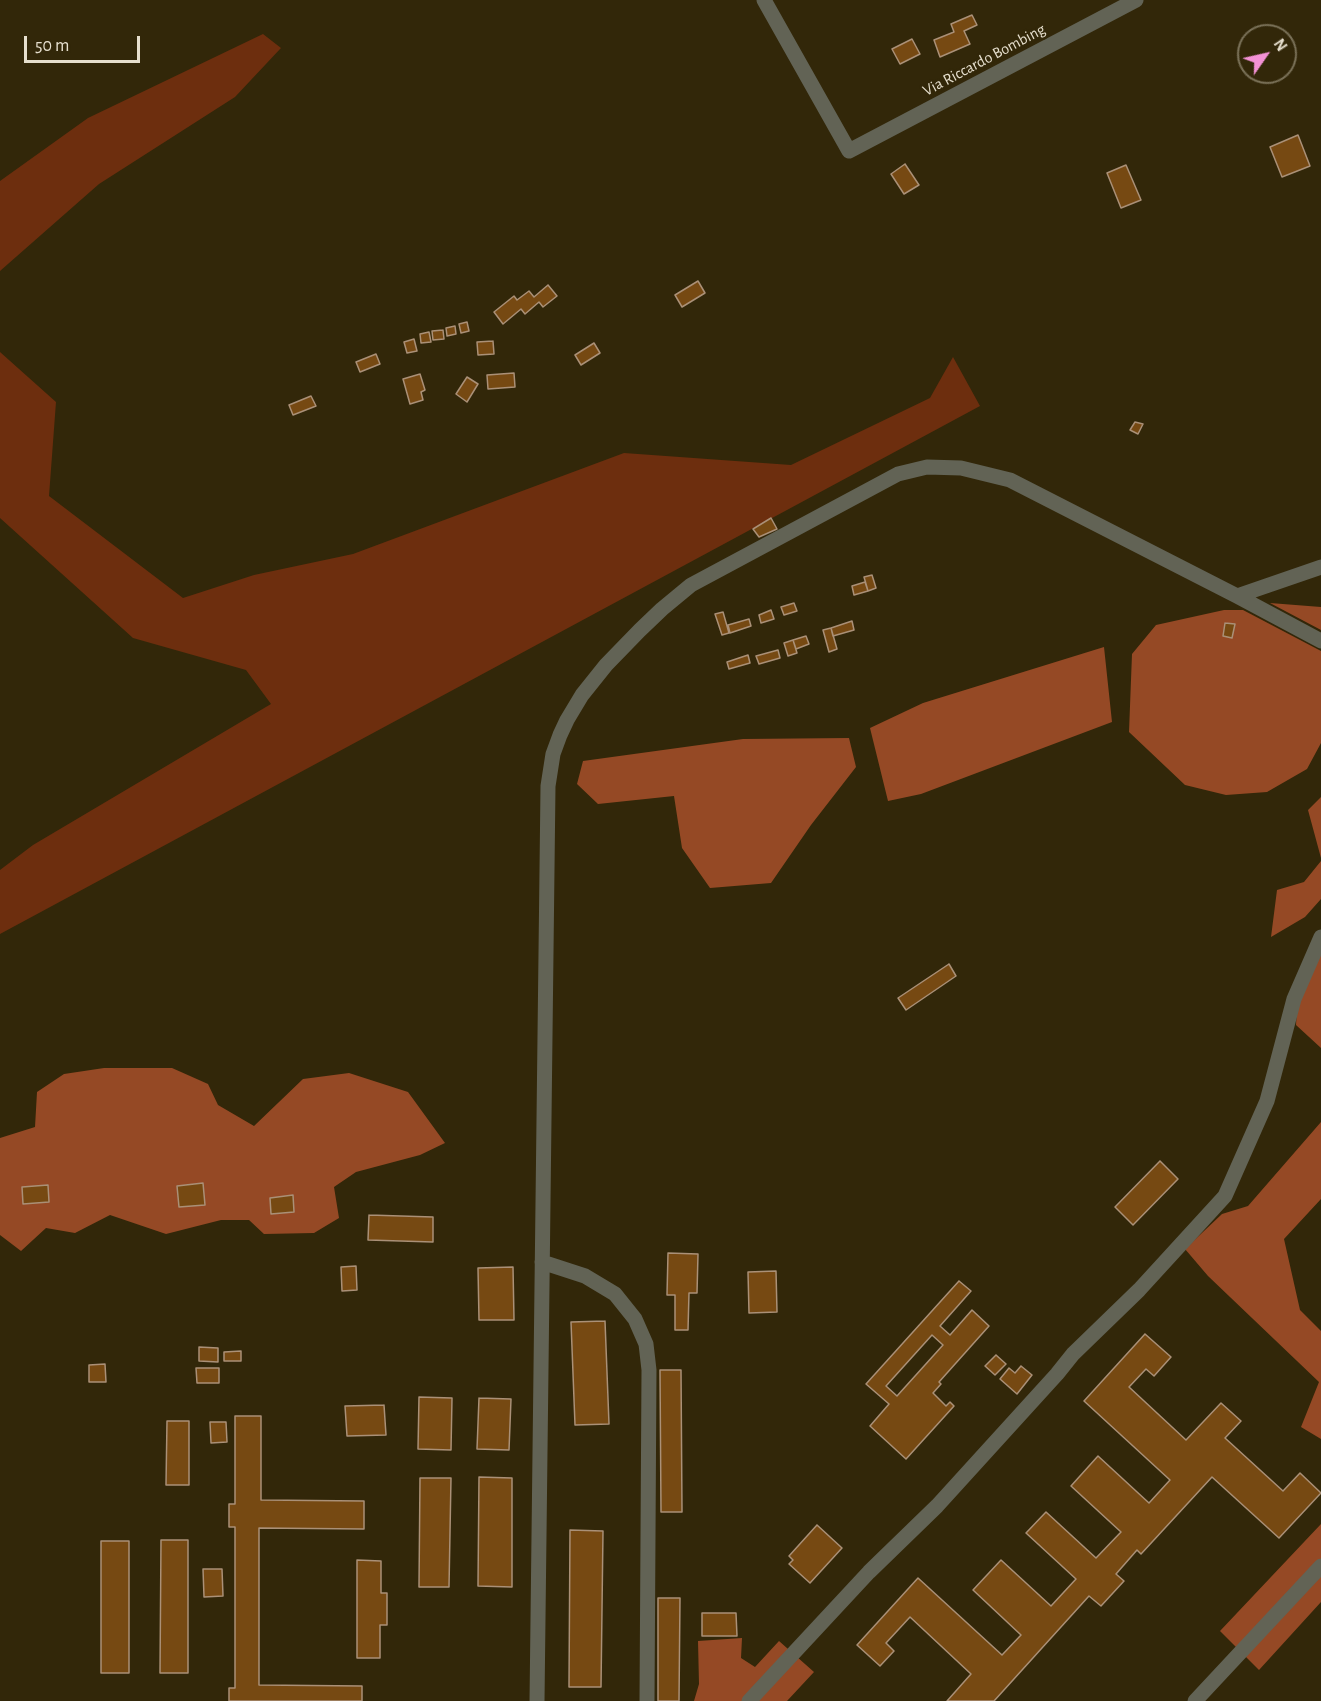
<!DOCTYPE html>
<html>
<head>
<meta charset="utf-8">
<style>
	body { margin:0 }
	#map { position:relative; width:1321px; height:1701px; overflow:hidden; background:#322709; font-family:"Alegreya Sans",sans-serif }
	canvas { display:block }
	.north { position:absolute; left:1237px; top:24px; width:60px; height:60px; box-sizing:border-box; background:#322709; border:2px solid #7a7158; border-radius:50%; rotate:56deg; font-size:16px; font-weight:700; line-height:24px; text-align:center; color:#e6dfce }
	.north::after { content:''; display:block; margin:auto; width:21px; height:27px; background:#f391d5; clip-path:polygon(50% 0,100% 100%,50% 72%,0 100%) }
	.scale { position:absolute; left:24px; top:36px; width:116px; height:27px; box-sizing:border-box; border:3px solid #e6dfce; border-top:0; padding-left:8px; font-size:18px; line-height:21px; white-space:nowrap; color:#e6dfce; -webkit-text-stroke:4px #322709; paint-order:stroke }
</style>
</head>
<body>
<div id="map">
<canvas width="1321" height="1701"></canvas>
<div class="north">N</div>
<div class="scale">50 m</div>
</div>
<script>
const ctx = document.querySelector('canvas').getContext('2d');
ctx.lineJoin = 'round';
function fillPath(path, color) { ctx.fillStyle = color; ctx.fill(path, 'evenodd'); }
const shape = rows => new Path2D(rows.map(r => 'M' + r).join(''));
function trace(path, color, width, dash) { ctx.strokeStyle = color; ctx.lineWidth = width; ctx.lineCap = dash ? 'butt' : 'round'; ctx.setLineDash(dash || []); ctx.stroke(path); }
function write(font, color, halo, rows, align = 'center') {
  ctx.font = font + ' "Alegreya Sans",sans-serif'; ctx.lineWidth = 5; ctx.setLineDash([]); ctx.textBaseline = 'middle'; ctx.strokeStyle = halo; ctx.fillStyle = color; for (const [text, x, y, turn = 0] of rows) {
    ctx.save(); ctx.translate(x, y); ctx.rotate((+turn || 0) * Math.PI / 180); ctx.textAlign = isNaN(turn) ? turn : align; if (halo) ctx.strokeText(text, 0, 0); ctx.fillText(text, 0, 0); ctx.restore();
  }
}
const green = shape([
	[263,34,281,48,235,97,99,184,0,271,0,181,88,118],
	[0,352,56,402,49,496,183,598,254,575,353,554,624,453,791,465,930,398,953,357,980,406,0,934,0,870,33,845,271,704,246,670,133,638,0,518]
]);
const forest = shape([
	[1270,603,1321,607,1321,630],
	[1224,610,1243,610,1321,651,1321,743,1307,769,1267,792,1226,795,1185,785,1129,732,1132,654,1156,625],
	[1104,647,1112,722,921,794,888,801,870,728,923,703],
	[849,738,856,767,811,825,771,883,710,888,682,848,674,796,598,804,577,784,583,761,743,739],
	[1321,797,1321,858,1308,810],
	[1321,861,1321,899,1305,917,1271,937,1277,890,1304,882],
	[1321,950,1321,1048,1296,1025,1298,989],
	[104,1068,172,1068,208,1084,218,1105,254,1126,303,1079,349,1073,408,1092,445,1143,420,1155,356,1172,334,1187,339,1218,314,1233,264,1234,249,1220,221,1220,166,1234,110,1215,75,1233,46,1228,21,1251,0,1235,0,1138,35,1127,37,1092,64,1074],
	[1321,1122,1321,1199,1284,1239,1300,1310,1321,1331,1321,1439,1301,1427,1319,1382,1208,1276,1185,1249,1222,1214,1248,1206],
	[1321,1524,1321,1602,1259,1670,1220,1631],
	[742,1638,741,1658,755,1667,779,1641,814,1672,787,1701,694,1701,699,1684,698,1641]
]);
const building = shape([
	[972,15,977,25,964,31,970,44,940,57,934,40,954,32,951,24,972,15],
	[912,39,920,54,900,64,892,49,912,39],
	[1298,135,1310,166,1282,177,1270,147,1298,135],
	[905,164,919,185,904,194,891,174,905,164],
	[1126,165,1141,200,1121,208,1107,173,1126,165],
	[698,281,705,293,682,307,675,295,698,281],
	[548,285,557,296,543,307,539,302,525,314,521,309,503,324,494,312,514,296,517,300,529,291,534,297,548,285],
	[467,322,469,331,461,333,459,324,467,322],
	[455,326,456,334,447,336,446,328,455,326],
	[443,330,444,339,433,340,432,331,443,330],
	[429,332,431,342,421,343,420,334,429,332],
	[414,339,417,351,407,353,404,342,414,339],
	[493,341,494,354,478,355,477,342,493,341],
	[594,343,600,353,581,365,575,355,594,343],
	[376,354,380,364,360,372,356,362,376,354],
	[514,373,515,387,488,389,487,375,514,373],
	[420,374,425,390,421,392,423,400,410,404,403,379,420,374],
	[467,377,478,384,467,402,456,394,467,377],
	[311,396,316,406,293,415,289,405,311,396],
	[1135,422,1143,424,1138,434,1130,430,1135,422],
	[771,518,777,529,759,537,753,529,771,518],
	[872,575,876,588,868,591,864,577,872,575],
	[865,582,868,591,854,595,852,586,865,582],
	[794,603,797,611,784,615,781,607,794,603],
	[771,610,774,619,761,623,759,615,771,610],
	[723,612,729,633,722,635,715,614,723,612],
	[749,619,751,626,730,633,728,625,749,619],
	[852,621,854,630,833,636,831,628,852,621],
	[1225,623,1235,624,1232,638,1223,636,1225,623],
	[831,628,837,649,829,652,823,630,831,628],
	[806,636,809,644,796,649,793,640,806,636],
	[793,640,797,653,788,656,784,643,793,640],
	[778,650,780,658,759,664,756,656,778,650],
	[748,655,750,663,729,669,727,662,748,655],
	[949,964,956,976,906,1010,898,998,949,964],
	[1160,1161,1178,1179,1133,1225,1115,1207,1160,1161],
	[203,1183,205,1205,179,1207,177,1186,203,1183],
	[48,1185,49,1202,23,1204,22,1187,48,1185],
	[293,1195,294,1212,271,1214,270,1198,293,1195],
	[369,1215,433,1217,433,1242,368,1240,369,1215],
	[668,1253,698,1254,697,1293,689,1293,688,1330,675,1330,675,1295,667,1295,668,1253],
	[356,1266,357,1290,342,1291,341,1267,356,1266],
	[513,1267,514,1320,479,1320,478,1268,513,1267],
	[776,1271,777,1312,749,1313,748,1272,776,1271],
	[959,1281,971,1291,940,1326,950,1335,972,1310,989,1326,939,1382,941,1384,933,1393,946,1406,950,1402,954,1406,906,1459,870,1426,889,1404,866,1384,959,1281],
	[932,1335,943,1345,897,1396,886,1386,932,1335],
	[605,1321,609,1424,575,1425,571,1322,605,1321],
	[1145,1334,1171,1357,1154,1376,1146,1369,1129,1387,1186,1440,1221,1403,1241,1421,1225,1438,1283,1491,1300,1473,1321,1493,1279,1538,1212,1477,1141,1554,1137,1550,1116,1574,1124,1581,1101,1606,1089,1596,994,1701,947,1701,971,1674,910,1617,886,1643,894,1651,880,1666,857,1645,918,1578,1002,1655,1021,1635,973,1590,1001,1560,1051,1606,1076,1579,1026,1533,1046,1512,1096,1558,1121,1532,1071,1486,1098,1456,1149,1503,1170,1480,1084,1401,1145,1334],
	[199,1347,218,1348,218,1362,199,1361,199,1347],
	[241,1351,241,1361,224,1361,224,1352,241,1351],
	[996,1355,1006,1364,995,1375,985,1366,996,1355],
	[105,1364,106,1382,89,1382,89,1365,105,1364],
	[1021,1366,1032,1375,1017,1394,1000,1379,1009,1368,1015,1373,1021,1366],
	[196,1368,219,1368,219,1383,197,1383,196,1368],
	[660,1370,681,1370,682,1512,661,1512,660,1370],
	[419,1397,452,1398,451,1450,418,1449,419,1397],
	[479,1398,511,1399,509,1450,477,1449,479,1398],
	[384,1405,386,1435,347,1436,345,1406,384,1405],
	[235,1416,261,1416,261,1500,364,1501,364,1529,259,1528,259,1685,362,1686,362,1701,229,1701,229,1688,235,1688,235,1527,229,1527,229,1504,235,1504,235,1416],
	[167,1421,189,1421,189,1485,166,1485,167,1421],
	[210,1422,226,1422,227,1442,211,1443,210,1422],
	[479,1477,512,1478,512,1587,478,1586,479,1477],
	[420,1478,451,1478,449,1587,419,1587,420,1478],
	[817,1525,842,1548,810,1583,789,1564,793,1560,789,1556,817,1525],
	[570,1530,603,1531,601,1687,569,1687,570,1530],
	[161,1540,188,1540,188,1673,160,1673,161,1540],
	[101,1541,129,1541,129,1673,101,1673,101,1541],
	[357,1560,381,1561,381,1593,387,1593,387,1625,380,1625,380,1658,357,1658,357,1560],
	[203,1569,222,1569,223,1596,204,1597,203,1569],
	[658,1598,680,1598,679,1701,658,1701,658,1598],
	[702,1613,736,1613,737,1636,702,1636,702,1613]
]);
const minor = shape([
	[764,0,849,151,1136,0],
	[1237,596,1321,567],
	[542,1262,585,1276,615,1294,635,1319,646,1344,649,1370,647,1701],
	[537,1701,548,786,553,754,560,735,567,720,582,695,606,665,640,630,662,609,691,585,898,474,927,467,961,468,1010,480,1237,596,1321,641],
	[749,1701,869,1572,937,1506,1057,1374,1073,1354,1139,1290,1225,1196,1267,1101,1294,999,1321,937],
	[1195,1701,1321,1566]
]);
const streetNames = [
	["Via Riccardo Bombing",984,60,-28]
];
fillPath(green, '#6d2e0e');
fillPath(forest, '#954925');
fillPath(building, '#764912');
trace(building, '#aa9077', 1.5);
trace(minor, '#626355', 15);
write('16px', '#e6dfce', '#322709', streetNames);
</script>
</body>
</html>
